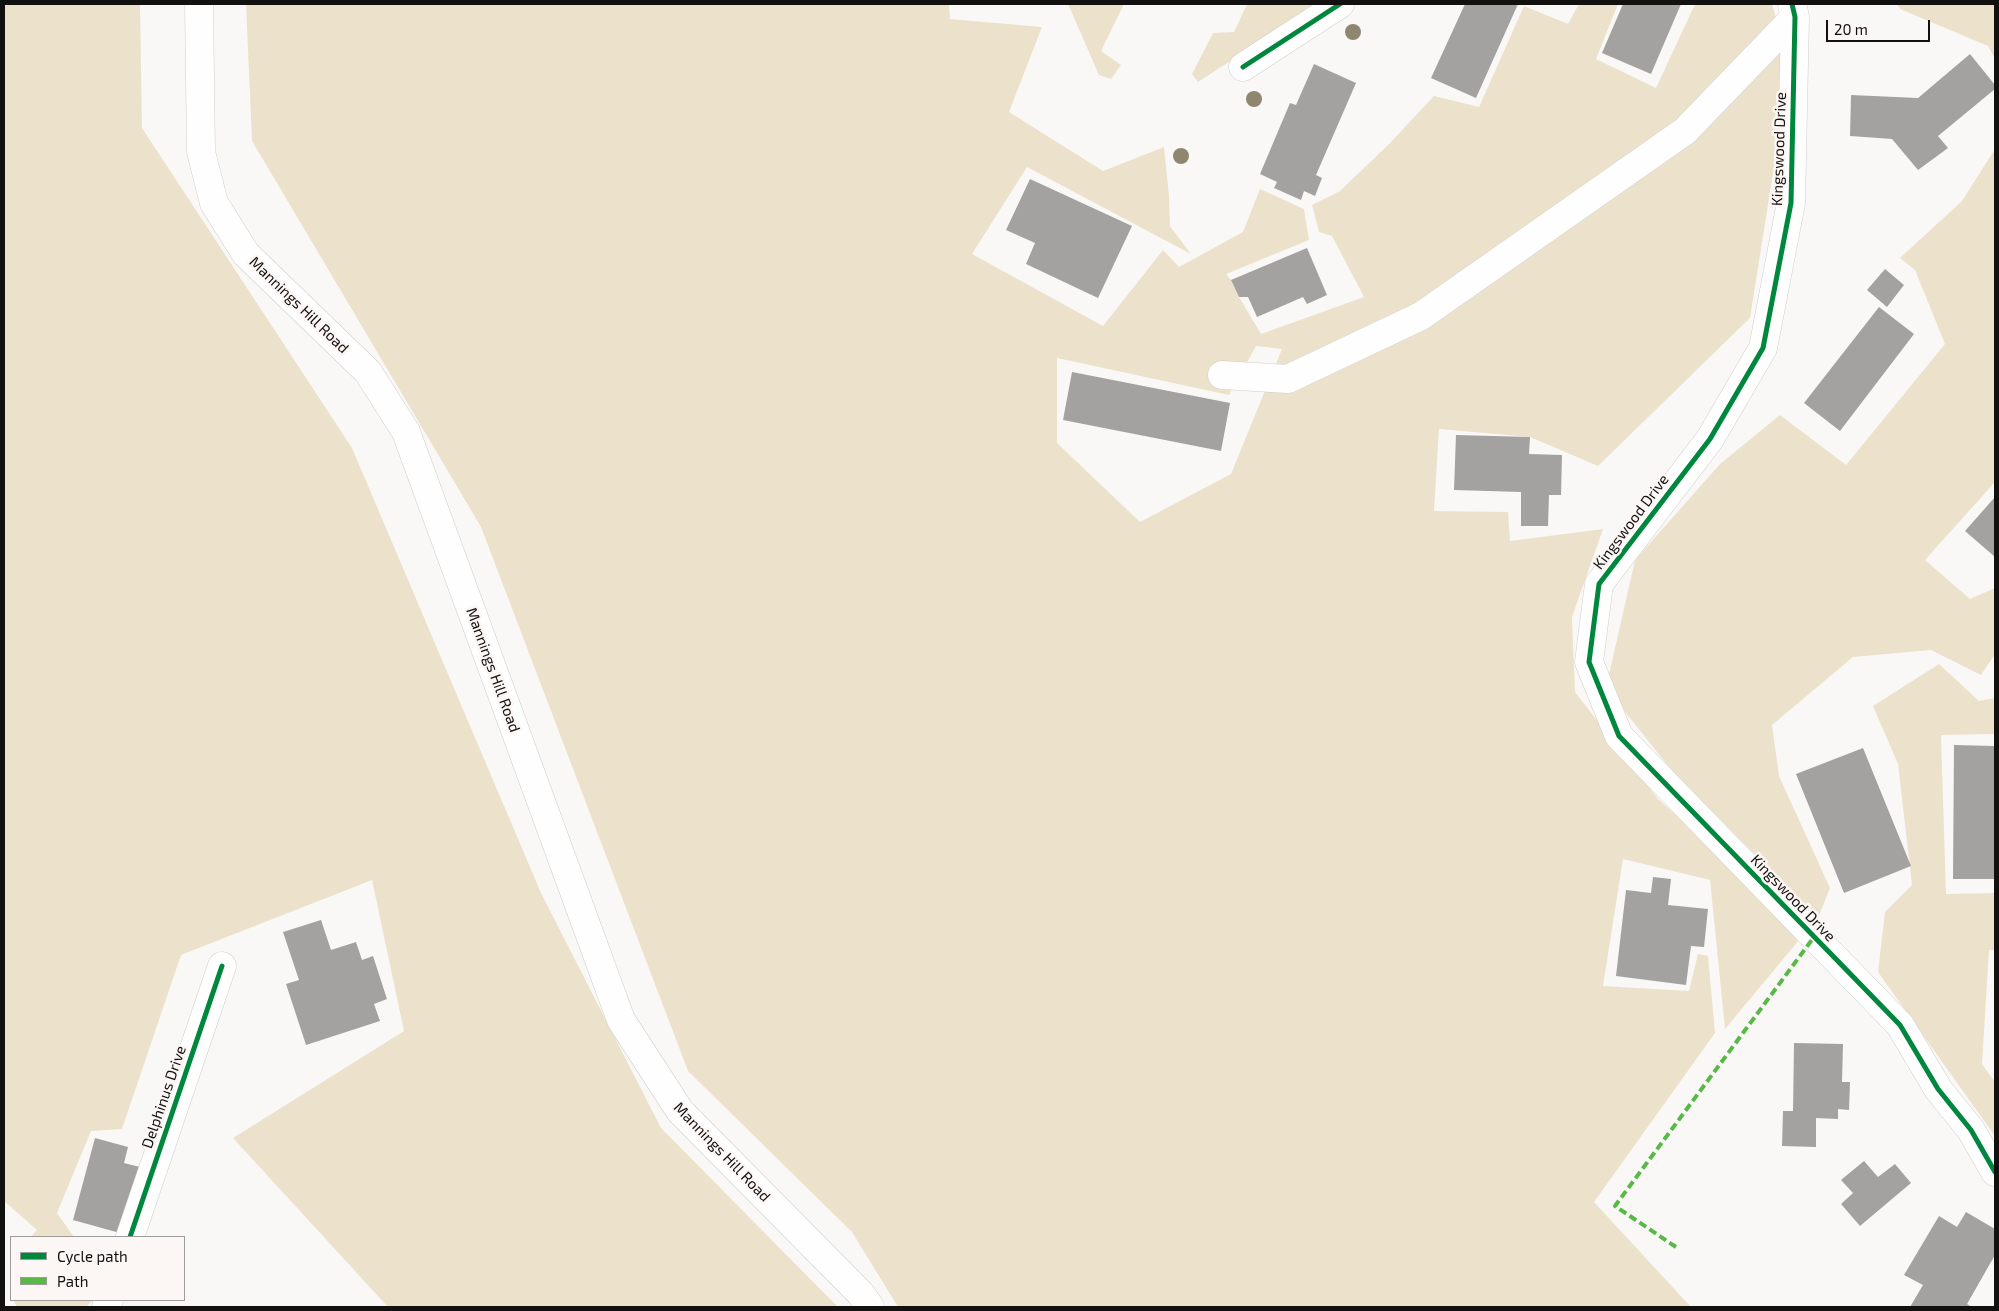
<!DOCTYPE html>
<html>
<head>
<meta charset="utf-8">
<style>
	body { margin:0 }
	#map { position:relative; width:1999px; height:1311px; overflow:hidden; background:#faf8f6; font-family:"Exo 2",sans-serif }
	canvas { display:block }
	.frame { position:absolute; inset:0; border:5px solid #131110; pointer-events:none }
	.legend { position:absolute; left:10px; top:1236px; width:175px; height:65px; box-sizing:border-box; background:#fcf7f4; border:1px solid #9f9b99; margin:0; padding:6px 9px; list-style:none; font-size:15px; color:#131110 }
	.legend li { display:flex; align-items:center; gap:10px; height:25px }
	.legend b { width:25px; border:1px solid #9f9b99 }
	.scale { position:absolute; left:1826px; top:20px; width:104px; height:22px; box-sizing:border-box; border:2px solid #131110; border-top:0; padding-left:6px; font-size:15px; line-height:18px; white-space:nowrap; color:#131110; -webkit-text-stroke:4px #fcf7f4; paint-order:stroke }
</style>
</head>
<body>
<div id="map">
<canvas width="1999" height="1311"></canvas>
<div class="frame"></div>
<ul class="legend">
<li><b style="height:6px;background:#00873e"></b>Cycle path</li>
<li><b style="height:6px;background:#58b947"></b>Path</li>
</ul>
<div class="scale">20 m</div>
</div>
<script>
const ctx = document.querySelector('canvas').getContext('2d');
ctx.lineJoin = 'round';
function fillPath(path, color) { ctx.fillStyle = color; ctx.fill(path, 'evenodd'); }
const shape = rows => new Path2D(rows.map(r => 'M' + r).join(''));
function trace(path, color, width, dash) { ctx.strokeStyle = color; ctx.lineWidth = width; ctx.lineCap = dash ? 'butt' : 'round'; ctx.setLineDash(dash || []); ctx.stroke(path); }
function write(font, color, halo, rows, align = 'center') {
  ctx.font = font + ' "Exo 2",sans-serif'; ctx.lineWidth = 5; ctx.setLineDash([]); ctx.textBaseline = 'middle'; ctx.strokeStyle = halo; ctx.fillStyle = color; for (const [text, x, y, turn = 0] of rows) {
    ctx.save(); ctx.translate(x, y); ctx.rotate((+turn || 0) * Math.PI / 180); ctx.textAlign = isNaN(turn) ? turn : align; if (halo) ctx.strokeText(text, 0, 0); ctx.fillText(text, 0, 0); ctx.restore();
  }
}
const green = shape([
	[4,4,140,4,142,128,352,448,541,893,661,1128,838,1307,388,1307,233,1138,404,1031,372,880,181,955,122,1129,91,1131,57,1213,74,1237,31,1237,37,1230,4,1201],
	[246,4,949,4,950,19,1042,27,1009,112,1103,171,1164,147,1169,196,1170,226,1191,254,1027,167,972,254,1103,326,1163,250,1179,267,1243,232,1260,189,1304,209,1309,240,1226,274,1231,280,1239,297,1261,334,1364,297,1332,236,1319,232,1312,205,1340,191,1390,143,1434,96,1479,107,1524,6,1568,24,1579,4,1618,4,1596,59,1656,88,1695,4,1772,4,1790,66,1750,318,1598,466,1530,437,1439,429,1434,511,1508,512,1510,541,1603,529,1572,617,1575,692,1658,799,1804,934,1725,1029,1710,880,1623,859,1603,986,1689,991,1698,954,1708,956,1715,1033,1594,1202,1691,1307,898,1307,852,1232,688,1071,481,527,252,141],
	[1256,346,1282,349,1231,474,1140,522,1057,443,1057,358,1229,395],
	[1068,4,1124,4,1101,51,1121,65,1111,79,1099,75],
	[1247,4,1318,4,1198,82,1192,74,1213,33,1234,32],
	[1897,4,1995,4,1995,59,1988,46,1900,9],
	[1995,149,1995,482,1925,560,1970,599,1995,588,1995,654,1981,675,1931,650,1853,657,1772,725,1779,776,1830,888,1818,918,1673,772,1606,688,1635,560,1720,464,1780,415,1846,465,1945,344,1915,270,1900,258,1962,201],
	[1939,664,1979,701,1995,698,1995,734,1941,735,1946,894,1995,893,1995,950,1989,950,1982,1064,1995,1082,1995,1136,1878,972,1885,912,1912,885,1898,764,1873,706],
	[13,1300,93,1300,86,1307,17,1307]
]);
const building = shape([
	[1465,4,1518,4,1476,98,1431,78],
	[1623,4,1681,4,1651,74,1602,53],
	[1970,54,1995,85,1995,89,1938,136,1948,148,1918,170,1892,139,1850,136,1851,95,1918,98],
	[1314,64,1356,83,1316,175,1322,178,1315,196,1304,191,1301,200,1274,188,1277,182,1260,174,1290,103,1296,105],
	[1030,179,1132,226,1098,298,1026,264,1035,243,1006,230],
	[1307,248,1327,295,1307,304,1303,297,1257,317,1248,297,1239,297,1231,280],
	[1885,269,1904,285,1887,307,1867,290],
	[1879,307,1914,334,1840,431,1804,403],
	[1072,372,1230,403,1221,451,1063,420],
	[1456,435,1530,437,1529,454,1562,455,1561,495,1549,495,1548,526,1521,526,1521,492,1454,490],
	[1995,497,1995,557,1965,531],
	[1954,745,1995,746,1995,879,1953,879],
	[1863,748,1911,866,1844,893,1796,774],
	[1653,877,1671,879,1668,905,1708,909,1704,947,1691,946,1686,985,1616,976,1626,890,1651,893],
	[321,920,331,950,356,942,362,960,373,956,387,999,374,1004,380,1021,306,1045,286,984,299,980,283,932],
	[1794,1043,1843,1044,1842,1082,1850,1082,1849,1110,1838,1109,1838,1119,1816,1118,1816,1147,1782,1146,1783,1111,1793,1111],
	[95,1138,128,1147,124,1163,144,1168,127,1235,73,1220],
	[1864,1161,1878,1177,1895,1164,1911,1183,1860,1226,1841,1204,1853,1193,1841,1180],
	[1966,1212,1995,1229,1995,1255,1967,1304,1972,1307,1910,1307,1923,1285,1904,1275,1939,1216,1957,1227]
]);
const minor = shape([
	[1792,4,1795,17,1791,203,1763,348,1710,439,1599,584,1589,662,1619,736,1900,1025,1938,1089,1971,1130,1995,1172],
	[1243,67,1340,4],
	[1222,375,1288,379,1421,316,1685,131,1795,17],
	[130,1237,222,966],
	[106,1307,109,1300]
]);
const major = shape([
	[199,4,201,152,214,203,246,254,368,372,406,432,621,1020,680,1111,860,1293,870,1307]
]);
const quiet = shape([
	[1676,1247,1615,1206,1814,937]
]);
const cycleway = shape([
	[1792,4,1795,17,1791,203,1763,348,1710,439,1599,584,1589,662,1619,736,1900,1025,1938,1089,1971,1130,1995,1172],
	[1243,67,1340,4],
	[130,1237,222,966]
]);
const trees = [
	[1353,32],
	[1254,99],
	[1181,156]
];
const streetNames = [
	["Kingswood Drive",1779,149,-88],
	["Mannings Hill Road",299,305,44],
	["Kingswood Drive",1631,522,-53],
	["Mannings Hill Road",493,670,70],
	["Kingswood Drive",1793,898,46],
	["Delphinus Drive",164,1097,-71],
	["Mannings Hill Road",722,1152,46]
];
fillPath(green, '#ece2cb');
fillPath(building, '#a3a2a0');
trace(minor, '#cfcecc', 29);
trace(major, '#cfcecc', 29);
trace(minor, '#fefefe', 28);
trace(major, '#fefefe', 28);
trace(quiet, '#58b947', 4, [8, 4]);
trace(cycleway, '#00873e', 5);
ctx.fillStyle = '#8f866f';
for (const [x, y] of trees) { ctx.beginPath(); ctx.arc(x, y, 8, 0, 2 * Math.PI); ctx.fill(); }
write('15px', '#131110', '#fcf7f4', streetNames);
</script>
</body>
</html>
